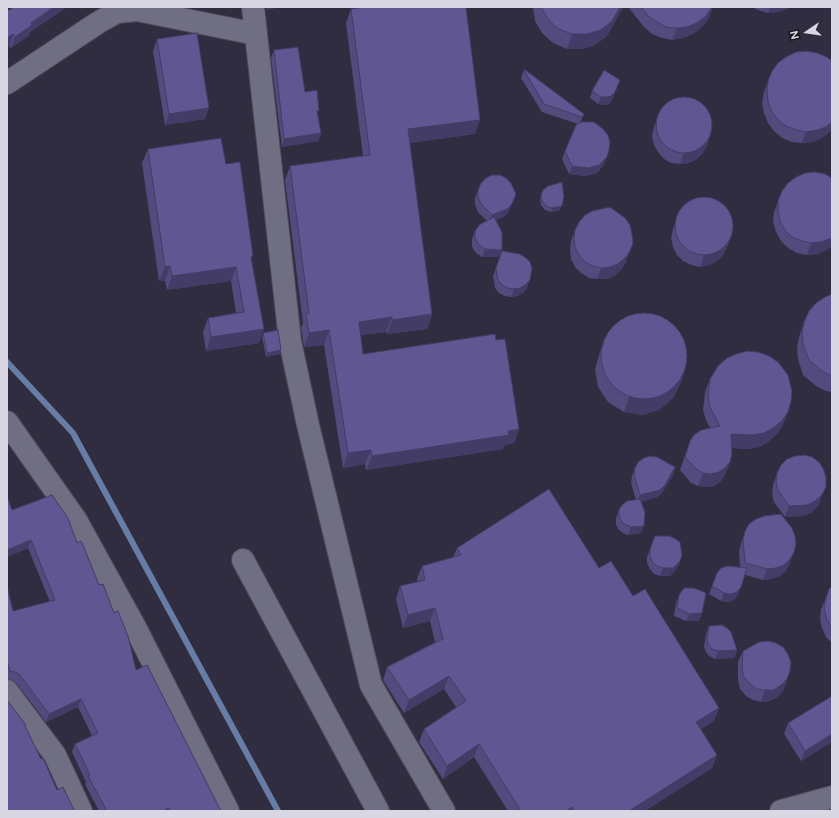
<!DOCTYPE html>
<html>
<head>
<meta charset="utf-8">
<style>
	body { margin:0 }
	#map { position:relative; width:839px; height:818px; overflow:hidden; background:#2f2d3f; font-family:Figtree,sans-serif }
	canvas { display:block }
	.frame { position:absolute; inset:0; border:8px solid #d8d7e3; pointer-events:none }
	.north { position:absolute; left:787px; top:12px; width:40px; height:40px; -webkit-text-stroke:3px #17161f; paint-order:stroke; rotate:257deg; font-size:11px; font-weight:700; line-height:16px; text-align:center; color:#d8d7e3 }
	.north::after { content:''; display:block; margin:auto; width:14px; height:18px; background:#d8d7e3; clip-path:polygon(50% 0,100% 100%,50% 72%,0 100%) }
</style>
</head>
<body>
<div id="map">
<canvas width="839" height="818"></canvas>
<div class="frame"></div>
<div class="north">N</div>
</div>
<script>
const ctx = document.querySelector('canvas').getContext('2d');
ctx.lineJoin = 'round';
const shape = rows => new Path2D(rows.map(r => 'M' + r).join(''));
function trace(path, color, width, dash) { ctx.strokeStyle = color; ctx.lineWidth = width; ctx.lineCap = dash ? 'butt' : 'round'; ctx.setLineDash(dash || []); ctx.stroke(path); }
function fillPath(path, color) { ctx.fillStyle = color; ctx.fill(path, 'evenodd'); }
const stream = shape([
	[7,362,73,433,278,811]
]);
const minor = shape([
	[253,7,290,341,308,425,371,685,444,811],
	[7,83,99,22,117,12,137,10,256,34],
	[7,422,76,520,135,627,228,811],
	[243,560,378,811],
	[7,691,55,755,81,811],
	[781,811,832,797]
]);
const wall = shape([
	[14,7,67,7,30,32,28,36,11,48,9,46,7,47,7,11],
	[533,7,623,7,607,36,595,45,582,49,567,49,553,43,542,33,535,21],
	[628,7,713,7,708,19,701,28,693,34,683,38,672,40,662,38,652,34,644,27],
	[752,7,790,7,787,9,778,12,768,13,758,10],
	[351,9,475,134,409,143,432,314,427,329,387,334,386,332,361,335,363,354,496,340,519,429,514,443,505,445,503,449,366,470,365,464,343,468,324,345,304,347,301,328,303,323,285,180,290,166,363,156,346,23],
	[157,39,205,119,165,125,153,51],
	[274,50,305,92,318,115,321,133,318,141,282,147,271,58],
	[832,61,832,130,822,138,813,142,802,143,792,142,782,138,774,131,768,123,764,113,762,103,764,92,768,81],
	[524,70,584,114,580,123,604,164,597,173,585,176,569,174,562,159,565,151,578,124,542,112,521,78],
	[620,80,612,100,609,104,603,105,598,104,590,98,592,91],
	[658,116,711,134,707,145,703,153,697,159,689,163,680,164,671,163,664,159,658,152,654,145,652,136,654,127],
	[148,149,226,164,251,261,259,343,206,351,203,332,208,318,236,313,231,281,167,290,165,281,159,281,142,163],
	[832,178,832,246,827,250,817,254,807,255,797,253,788,248,781,241,776,232,773,222,774,212,782,191],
	[481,183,516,194,509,211,504,217,496,220,499,257,482,257,476,253,472,247,472,239,475,231,487,221,478,212,475,205,475,198],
	[543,190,560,210,551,212,545,210,541,205,540,199],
	[677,217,732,235,727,247,723,255,717,261,709,265,700,267,691,265,683,261,677,255,673,247,671,238,673,229],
	[575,230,626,262,621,270,614,276,606,279,597,279,589,278,581,273,575,267,571,259,570,250,571,241],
	[502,251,527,288,523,293,517,296,511,297,505,296,499,293,495,288,493,276],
	[832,294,832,392,826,391,816,386,803,375,798,359,797,348,799,337,804,322],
	[263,333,281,350,280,354,266,357,262,337],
	[605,337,686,367,681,382,673,398,659,410,642,415,624,412,608,402,598,387,595,369,600,352],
	[710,379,783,425,777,434,768,442,759,447,748,449,732,448,730,462,725,475,721,481,714,486,706,487,698,486,691,483,680,470,690,441,710,428,706,420,703,410,705,392],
	[675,467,673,475,662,493,657,497,641,502,641,533,628,535,623,533,618,529,616,524,616,518,619,510,636,500,631,483,632,476,635,468],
	[777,473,821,498,818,506,811,513,803,516,785,517,774,502,772,494,773,485],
	[7,496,12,510,77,543,99,585,136,670,221,811,99,811,85,784,86,782,72,752,75,744,92,736,78,707,46,722,17,684,12,680,7,679,7,586,13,611,50,602,28,548,7,557],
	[745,531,790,563,786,571,780,576,771,579,763,580,745,575,738,595,734,600,728,602,721,601,709,594,717,573,740,567,739,551],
	[655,536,680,562,677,568,670,576,660,576,654,574,650,569,647,563,647,557],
	[457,548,599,568,633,596,719,708,714,721,701,729,717,755,712,768,645,811,508,811,474,757,443,779,419,742,424,729,456,707,444,689,404,713,383,680,387,667,435,642,430,621,403,628,396,599,400,586,418,582,417,579,422,566,453,557],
	[832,586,832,643,826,637,822,628,820,619,821,609,826,598],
	[679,595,702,613,699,621,686,621,674,616,676,603],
	[709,626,737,650,734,658,715,659,709,656,706,652,704,647,706,634],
	[743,651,790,671,783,691,777,697,770,701,761,702,753,700,746,696,740,689,738,680,738,662],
	[832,696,832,742,801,761,784,734,788,723]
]);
const shadedWall = shape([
	[54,7,67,7,30,32,28,36,11,48,15,37,31,23],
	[267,7,282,7,266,10],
	[620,7,623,7,607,36,595,45,582,49,567,49,572,34],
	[712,7,713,7,708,19,701,28,693,34,683,38,672,40,677,28],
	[770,7,790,7,787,9,778,12,768,13],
	[13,34,9,46,7,47,7,38],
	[620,80,612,100,609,104,603,105,598,104,601,97],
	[209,108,205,119,165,125,169,114],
	[480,120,475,134,402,144,408,129],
	[832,122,832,130,822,138,813,142,802,143,806,132],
	[321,133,318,141,282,147,284,139],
	[711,134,707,145,703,153,697,159,689,163,680,164,684,153],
	[607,157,604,164,597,173,585,176,569,174,572,166],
	[516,194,509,211,504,217,489,223,492,215],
	[562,206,560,210,551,212,552,208],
	[732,235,727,247,723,255,717,261,709,265,700,267,704,255],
	[832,238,832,246,827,250,817,254,807,255,811,243],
	[485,249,502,250,499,257,482,257],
	[630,251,626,262,621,270,614,276,606,279,597,279,601,268],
	[170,266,165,281,159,281,165,267],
	[236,267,231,281,167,290,172,276],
	[530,280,527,288,523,293,517,296,511,297,514,289],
	[432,314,427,329,387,334,392,320],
	[392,317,386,332,354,336,359,322],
	[264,329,259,343,206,351,211,337],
	[329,330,324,345,304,347,309,333],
	[281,350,280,354,266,357,267,353],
	[686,367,681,382,673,398,659,410,642,415,624,412,629,397],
	[788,412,783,425,777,434,768,442,759,447,748,449,726,447,731,434],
	[519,429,514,443,505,445,503,449,366,470,372,456],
	[371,450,365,464,343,468,348,453],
	[730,462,725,475,721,481,714,486,706,487,698,486,703,473],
	[675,467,673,475,662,493,657,497,637,503,640,495],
	[826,487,821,498,818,506,811,513,803,516,785,517,789,506],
	[644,526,641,533,628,535,631,527],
	[31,540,28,548,7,557,7,550],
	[794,552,790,563,786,571,780,576,771,579,763,580,767,569],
	[682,555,677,568,670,576,660,576,663,568],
	[741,587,738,595,734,600,728,602,721,601,724,593],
	[435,608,430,621,403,628,408,615],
	[702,613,699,621,686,621,689,614],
	[737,650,734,658,715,659,718,651],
	[790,671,783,691,777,697,770,701,761,702,765,690],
	[449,676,444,689,404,713,409,700],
	[81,699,78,707,46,722,49,714],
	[719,708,714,721,691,735,696,722],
	[832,734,832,742,801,761,805,751],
	[479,744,474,757,443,779,447,766],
	[717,755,712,768,645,811,629,811],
	[572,807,571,811,566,811],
	[169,808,167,811,163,811]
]);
const building = shape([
	[14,7,54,7,31,23,32,25,15,37,13,34,7,38,7,11,14,7],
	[364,7,466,7,480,120,408,129,432,314,392,320,392,317,359,322,363,354,495,334,496,340,505,339,519,429,508,431,509,435,372,456,371,450,348,453,329,330,309,333,306,314,309,313,290,166,370,155,351,9,364,7],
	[541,7,620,7,612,21,601,30,587,34,572,34,558,29,548,19,541,7],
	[641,7,712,7,706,16,697,23,687,27,677,28,666,27,657,22,648,16,641,7],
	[197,33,209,108,169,114,157,39,197,33],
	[298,47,305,92,317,90,319,111,317,111,321,133,284,139,274,50,298,47],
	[806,51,817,53,827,57,832,61,832,122,826,127,817,130,806,132,796,130,786,126,778,120,772,112,768,102,767,91,768,81,772,71,778,63,786,57,796,52,806,51],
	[524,69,584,114,582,117,544,104,524,70,524,69],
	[604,70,620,80,615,92,611,96,606,97,601,97,592,91,604,70],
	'656 125a28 28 0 1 1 56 0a28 28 0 1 1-56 0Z',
	[582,122,594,122,603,129,608,135,610,142,609,150,607,157,599,165,588,168,572,166,565,151,576,125,582,122],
	[221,138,226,164,240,162,253,256,251,257,264,329,211,337,208,318,244,312,236,267,172,276,170,266,165,267,148,149,221,138],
	[815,172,825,174,832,178,832,238,821,242,811,243,802,241,792,237,785,230,780,221,778,211,778,201,782,191,788,183,796,177,805,173,815,172],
	[492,175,500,175,506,178,511,183,516,194,512,204,507,209,492,215,481,204,478,197,478,190,481,183,486,178,492,175],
	[562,182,564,197,562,206,552,208,546,206,542,201,541,195,543,190,548,186,562,182],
	'675 226a29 29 0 1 1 58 0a29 29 0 1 1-58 0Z',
	[610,207,625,218,630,225,632,234,633,243,630,251,625,258,618,264,610,267,601,268,593,266,585,262,579,255,575,247,574,239,575,230,579,222,585,215,592,211,610,207],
	[494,217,502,232,502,250,485,249,479,245,475,239,475,231,479,225,494,217],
	[502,251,520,254,526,258,530,262,532,268,530,280,525,285,520,288,514,289,508,288,502,285,498,280,496,268,502,251],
	[832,294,832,376,822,371,809,360,803,344,802,333,804,322,809,311,816,303,825,297,832,294],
	'601 356a43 43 0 1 1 86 0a43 43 0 1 1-86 0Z',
	[278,330,281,350,267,353,263,333,278,330],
	[747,351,758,352,769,356,778,362,788,375,792,391,791,402,788,412,782,421,773,428,764,433,753,435,731,434,732,454,730,462,725,468,719,472,711,474,703,473,696,469,685,457,690,441,694,435,701,430,720,426,710,407,708,396,710,379,718,366,727,358,736,354,747,351],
	[804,455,812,457,819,462,824,470,826,478,826,487,822,495,815,501,807,505,789,506,778,490,776,482,777,473,781,465,787,459,795,456,804,455],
	[650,456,657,457,675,467,665,485,660,490,640,495,634,475,635,468,638,462,644,458,650,456],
	[549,489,599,568,611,561,633,596,645,589,719,708,696,722,717,755,629,811,575,811,572,807,566,811,521,811,479,744,447,766,424,729,466,701,449,676,409,700,387,667,443,639,435,608,408,615,400,586,425,580,422,566,461,555,457,548,549,489],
	[52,495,68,518,77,543,81,541,83,545,99,585,103,584,114,613,118,611,128,636,136,670,147,665,221,811,170,811,169,808,163,811,107,811,88,776,90,775,75,744,98,733,81,699,49,714,20,675,15,672,10,671,7,660,7,586,13,611,55,600,31,540,7,550,7,496,12,510,52,495],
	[640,499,645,512,644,526,631,527,626,525,621,521,619,516,619,510,622,505,627,501,640,499],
	[781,514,792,528,795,536,796,544,794,552,790,559,784,565,776,568,767,569,745,563,743,540,745,531,749,524,756,519,764,516,781,514],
	[655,536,669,536,674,538,680,542,682,555,680,561,673,568,663,568,657,566,652,562,650,555,650,549,655,536],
	[727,566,747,568,741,587,737,592,731,594,724,593,712,586,717,573,721,568,727,566],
	[832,586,832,627,830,625,826,617,824,607,826,598,829,589,832,586],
	[684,588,694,588,706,593,702,613,689,614,677,608,679,595,684,588],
	[722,625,727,628,731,632,737,650,718,651,712,649,708,644,707,639,709,626,722,625],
	[768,641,776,643,783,647,788,654,791,662,790,671,787,679,781,685,774,690,765,690,757,689,750,684,744,677,742,669,743,651,759,642,768,641],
	[832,696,832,734,805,751,788,723,832,696],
	[7,700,26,725,25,726,41,759,43,758,57,790,63,787,73,808,75,811,7,811,7,700]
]);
trace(stream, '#687da5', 6);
trace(minor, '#4d4b5a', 24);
trace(minor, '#706e82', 22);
fillPath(wall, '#534a7e');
fillPath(shadedWall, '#433c66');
fillPath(building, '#605692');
trace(building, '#433c66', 1);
</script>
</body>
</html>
